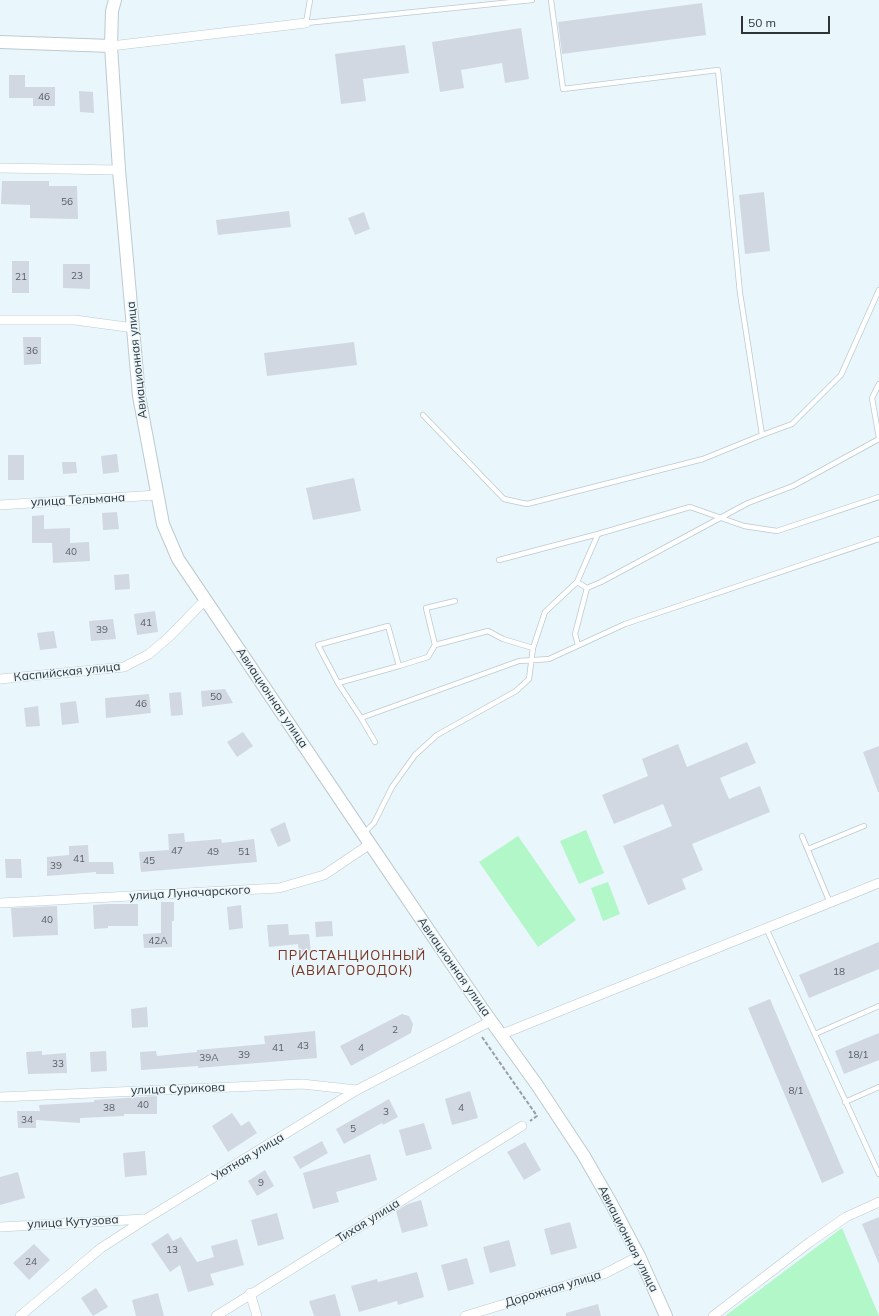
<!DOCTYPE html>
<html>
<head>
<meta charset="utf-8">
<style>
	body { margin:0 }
	#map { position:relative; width:879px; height:1316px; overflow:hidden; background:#e9f6fc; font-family:Mulish,sans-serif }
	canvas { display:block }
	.scale { position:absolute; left:741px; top:16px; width:89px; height:18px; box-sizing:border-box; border:2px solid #2f3537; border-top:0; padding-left:5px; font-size:12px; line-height:14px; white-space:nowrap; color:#2f3537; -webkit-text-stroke:3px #e9f6fc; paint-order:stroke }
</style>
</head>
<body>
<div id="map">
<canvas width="879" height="1316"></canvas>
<div class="scale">50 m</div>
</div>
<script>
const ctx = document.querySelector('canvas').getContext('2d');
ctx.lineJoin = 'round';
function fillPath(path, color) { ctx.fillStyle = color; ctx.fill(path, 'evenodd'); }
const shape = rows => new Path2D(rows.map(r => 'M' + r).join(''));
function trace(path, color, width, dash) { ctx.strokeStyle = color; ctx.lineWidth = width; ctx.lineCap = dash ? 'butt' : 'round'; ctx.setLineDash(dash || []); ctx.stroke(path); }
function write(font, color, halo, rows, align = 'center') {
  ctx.font = font + ' Mulish,sans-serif'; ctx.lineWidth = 3; ctx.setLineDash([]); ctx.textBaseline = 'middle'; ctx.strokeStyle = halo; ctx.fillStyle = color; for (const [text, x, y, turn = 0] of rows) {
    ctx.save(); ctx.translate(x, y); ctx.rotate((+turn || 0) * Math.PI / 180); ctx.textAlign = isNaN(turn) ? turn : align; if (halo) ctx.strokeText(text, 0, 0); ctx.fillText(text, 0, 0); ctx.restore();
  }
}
const green = shape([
	[586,830,604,873,579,884,560,841],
	[518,836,576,920,538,947,479,862],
	[608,882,620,914,603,921,591,888],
	[842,1228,879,1316,725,1316]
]);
const building = shape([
	[702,3,706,35,562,54,558,22],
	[521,28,529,79,505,83,502,63,461,70,464,88,440,92,432,42],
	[405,45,409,73,363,79,366,101,341,104,335,54],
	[9,75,25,75,25,87,55,87,55,106,33,106,33,98,9,98],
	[79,91,93,92,94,113,80,112],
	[2,181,49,181,49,186,77,186,78,219,30,218,30,205,1,204],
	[764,192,770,251,745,254,739,195],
	[289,211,291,227,218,235,216,220],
	[364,212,370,229,355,235,348,218],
	[12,261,29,261,29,293,12,293],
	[63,264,90,264,90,289,63,288],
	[23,337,41,337,41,364,24,365],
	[354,342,357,365,267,376,264,353],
	[117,454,119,472,103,474,101,456],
	[8,455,24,455,24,480,8,480],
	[62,462,76,462,77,473,63,474],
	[354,478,361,511,313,520,306,488],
	[117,512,119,529,103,530,102,513],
	[44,515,44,529,70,528,70,543,89,542,90,561,53,563,52,543,32,543,32,516],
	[129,574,130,589,115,590,114,575],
	[155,611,158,632,137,635,134,614],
	[113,619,116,639,91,641,89,621],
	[54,631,57,648,40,650,37,633],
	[225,689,233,703,202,707,201,691],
	[181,692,183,715,171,716,169,693],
	[149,694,151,713,106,718,105,698],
	[76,701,79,723,62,725,60,703],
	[38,706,40,726,26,727,24,708],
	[243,732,253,746,237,757,227,742],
	[747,742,756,763,720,778,729,799,760,786,770,812,692,844,703,870,682,879,686,889,648,905,623,846,672,826,663,804,614,824,602,795,648,776,642,759,678,744,687,767],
	[879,746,879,792,878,792,863,752],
	[285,822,291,841,278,847,270,829],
	[184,833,185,842,221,839,222,843,254,839,257,862,141,872,139,852,169,850,168,834],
	[88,845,89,862,113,862,114,874,96,874,96,872,47,876,47,857,69,855,69,846],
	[5,859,21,859,22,878,6,878],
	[161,902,174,902,174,921,172,921,172,947,144,948,143,934,161,933],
	[107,904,138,904,138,926,108,926,108,928,94,929,93,905],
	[241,905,243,928,229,930,227,907],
	[57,906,58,935,13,937,11,908],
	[332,921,333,936,316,937,315,922],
	[288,924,289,935,309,934,311,953,299,954,298,944,269,947,267,925],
	[879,942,879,969,809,998,799,975],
	[770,999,844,1173,822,1183,748,1008],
	[147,1007,148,1027,132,1028,131,1009],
	[402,1014,409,1016,413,1024,411,1033,351,1066,340,1046],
	[315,1031,317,1058,198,1068,198,1066,141,1070,140,1052,156,1051,157,1056,197,1052,197,1050,265,1044,264,1036],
	[879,1033,879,1060,844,1074,835,1051],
	[42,1051,42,1055,66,1053,67,1073,28,1074,26,1052],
	[106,1051,107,1071,91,1072,90,1052],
	[470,1091,478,1118,452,1125,445,1099],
	[157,1096,157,1114,124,1114,124,1116,80,1118,80,1123,36,1120,36,1128,18,1128,17,1111,40,1111,39,1105,94,1102,94,1100],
	[389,1099,398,1117,383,1125,382,1123,344,1144,336,1129],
	[232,1113,241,1126,249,1121,257,1133,228,1152,212,1126],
	[424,1123,432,1149,406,1156,399,1130],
	[322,1141,328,1153,300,1169,293,1157],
	[525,1142,541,1170,524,1180,507,1152],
	[145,1151,147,1175,125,1177,123,1153],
	[370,1154,377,1180,336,1192,339,1202,313,1209,303,1173],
	[265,1170,274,1186,257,1196,248,1181],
	[18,1172,25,1198,0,1205,0,1177],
	[421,1200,428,1226,402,1233,396,1211,408,1204],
	[277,1213,284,1239,258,1246,251,1220],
	[879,1217,879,1264,862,1224],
	[570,1222,577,1248,551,1255,544,1229],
	[168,1233,173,1241,181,1237,197,1262,214,1257,211,1246,237,1239,244,1265,210,1274,214,1285,188,1292,180,1265,170,1272,151,1244],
	[509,1240,516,1266,490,1273,483,1247],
	[34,1244,50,1260,29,1280,13,1263],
	[467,1258,474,1284,448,1291,441,1265],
	[417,1272,424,1297,398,1305,397,1301,359,1312,351,1286,377,1279,378,1282],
	[96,1288,108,1307,93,1316,81,1298],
	[158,1293,164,1316,136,1316,132,1300],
	[335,1294,341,1316,314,1316,309,1301],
	[598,1304,601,1316,566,1316,566,1313]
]);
const path = shape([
	[482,1037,537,1116,530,1121]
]);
const service = shape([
	[310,0,306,23,532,0],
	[551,0,563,89,718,70,740,293,762,435],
	[879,384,872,398,879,438],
	[423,415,504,499,527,504,703,459,762,435,792,424,841,375,879,290],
	[499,560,598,534],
	[577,582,587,588,601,582,748,503,793,486,879,439],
	[455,601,426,608,435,645,488,631,503,639,533,648],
	[578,645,575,634,587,588],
	[399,666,388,626,318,645,338,683,399,666,428,657,435,645],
	[338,683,361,718,375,742],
	[361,718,519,661,549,659,625,624,879,539],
	[364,833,374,823,392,787,415,755,437,735,516,691,529,679,533,648,545,612,577,582,598,534,690,507,744,526,777,531,879,497],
	[802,836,830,903],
	[808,849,864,826],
	[766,928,879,1174],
	[815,1034,879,1006],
	[845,1102,879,1087]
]);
const minor = shape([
	[111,46,306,23],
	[0,168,119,170],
	[0,320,75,320,134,328],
	[0,505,157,495],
	[0,679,124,667,149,654,169,637,206,599],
	[0,903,279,888,324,875,370,844],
	[500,1035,879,883],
	[0,1097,302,1084,357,1090],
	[0,1227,145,1219],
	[250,1293,257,1316],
	[20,1316,101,1248,146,1219,357,1090,491,1021],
	[216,1316,522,1126],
	[465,1316,604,1274,639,1256],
	[713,1316,810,1242,846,1217,879,1202]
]);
const tertiary = shape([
	[115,0,112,11,111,46,119,170,139,396,163,524,178,559,370,844,481,1007,537,1085,584,1156,611,1203,639,1256,666,1316],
	[0,42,111,46]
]);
const numberNames = [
	["46",44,97],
	["56",67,202],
	["23",77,276],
	["21",21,277],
	["36",32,351],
	["40",71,552],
	["41",146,623],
	["39",102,630],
	["50",216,697],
	["46",141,704],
	["47",177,851],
	["49",213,852],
	["51",244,852],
	["41",79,859],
	["45",149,861],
	["39",56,866],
	["40",47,920],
	["42А",158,941],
	["18",839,972],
	["2",395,1030],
	["43",303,1046],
	["41",278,1048],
	["4",361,1048],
	["39",244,1055],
	["18/1",858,1055],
	["39А",209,1058],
	["33",58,1064],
	["8/1",796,1091],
	["40",143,1105],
	["38",109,1108],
	["4",461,1108],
	["3",386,1112],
	["34",27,1120],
	["5",353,1129],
	["9",261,1183],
	["13",172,1250],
	["24",31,1262]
];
const streetNames = [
	["Авиационная улица",137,360,-96],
	["улица Тельмана",78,500,-3],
	["Каспийская улица",67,672,-6],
	["Авиационная улица",272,698,56],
	["улица Луначарского",190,893,-3],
	["Авиационная улица",454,967,55],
	["улица Сурикова",178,1089,-2],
	["Уютная улица",248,1157,-31],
	["Тихая улица",368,1221,-32],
	["улица Кутузова",73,1222,-3],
	["Авиационная улица",628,1239,63],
	["Дорожная улица",553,1289,-17]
];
const neighbourhoodNames = [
	["ПРИСТАНЦИОННЫЙ",352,956],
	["(АВИАГОРОДОК)",352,971]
];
fillPath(green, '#b1f7c7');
fillPath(building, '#d1d8e2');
trace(service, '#bdcacf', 6);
trace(minor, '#bdcacf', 10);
trace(tertiary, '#bdcacf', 14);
trace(path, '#96a0a4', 2, [4, 2]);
trace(service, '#fff', 4.5);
trace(minor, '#fff', 9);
trace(tertiary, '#fff', 12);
write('10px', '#585e62', null, numberNames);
write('12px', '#2f3537', '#e9f6fc', streetNames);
ctx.letterSpacing = '1px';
write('13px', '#793522', '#e9f6fc', neighbourhoodNames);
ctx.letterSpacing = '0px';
</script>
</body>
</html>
